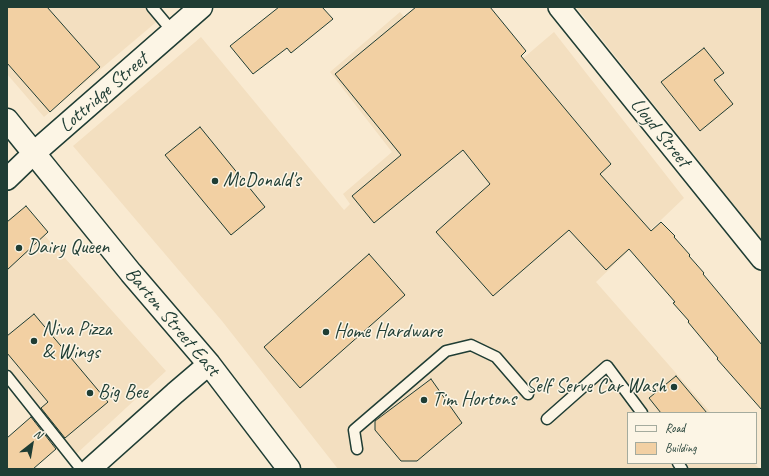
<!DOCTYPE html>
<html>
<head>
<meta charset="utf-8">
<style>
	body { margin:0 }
	#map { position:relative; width:769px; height:476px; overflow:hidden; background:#f9ead1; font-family:Caveat,sans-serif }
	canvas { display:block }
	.frame { position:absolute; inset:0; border:8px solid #1f3d34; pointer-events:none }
	.legend { position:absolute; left:627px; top:412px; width:130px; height:52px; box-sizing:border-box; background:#fcf5e5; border:1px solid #a4ab9e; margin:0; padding:5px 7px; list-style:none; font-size:12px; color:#1f3d34 }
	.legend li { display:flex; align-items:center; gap:8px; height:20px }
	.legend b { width:20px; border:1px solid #a4ab9e }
	.north { position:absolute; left:12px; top:424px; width:40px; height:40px; -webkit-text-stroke:3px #fcf5e5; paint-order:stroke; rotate:31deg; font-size:11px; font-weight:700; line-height:16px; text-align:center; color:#1f3d34 }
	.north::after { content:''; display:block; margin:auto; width:14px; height:18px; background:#1f3d34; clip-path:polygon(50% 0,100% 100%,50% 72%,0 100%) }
</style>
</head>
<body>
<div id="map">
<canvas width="769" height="476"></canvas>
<div class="frame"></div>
<ul class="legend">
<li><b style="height:5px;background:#fcf5e5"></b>Road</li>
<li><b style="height:11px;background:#f2d0a3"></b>Building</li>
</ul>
<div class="north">N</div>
</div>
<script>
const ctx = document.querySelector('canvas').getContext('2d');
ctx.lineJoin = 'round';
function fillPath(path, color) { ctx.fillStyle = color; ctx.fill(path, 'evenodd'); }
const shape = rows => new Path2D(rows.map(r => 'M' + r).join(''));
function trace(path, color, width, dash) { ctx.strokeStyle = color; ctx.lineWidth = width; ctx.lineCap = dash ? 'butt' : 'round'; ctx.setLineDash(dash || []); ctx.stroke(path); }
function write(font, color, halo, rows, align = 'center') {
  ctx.font = font + ' Caveat,sans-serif'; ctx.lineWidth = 3; ctx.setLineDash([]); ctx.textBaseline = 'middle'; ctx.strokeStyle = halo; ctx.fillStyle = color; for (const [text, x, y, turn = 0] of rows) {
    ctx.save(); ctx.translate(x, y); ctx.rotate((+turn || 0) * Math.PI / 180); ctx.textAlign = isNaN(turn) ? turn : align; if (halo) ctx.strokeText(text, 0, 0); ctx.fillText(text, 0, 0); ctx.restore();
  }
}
const built = shape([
	[7,7,151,7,161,18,44,117,7,74],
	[576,7,762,7,762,240],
	[400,12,474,100,554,32,684,198,596,282,711,413,628,413,628,463,754,463,760,469,338,469,222,321,73,146,201,37,344,210,350,204,343,194,392,152,330,72],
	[21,209,166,371,73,457,7,377,7,221]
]);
const building = shape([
	[7,7,47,7,100,67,50,112,7,63,7,7],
	[279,7,322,7,333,19,291,53,287,48,253,74,230,46,279,7],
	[416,7,490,7,526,51,521,56,611,164,600,174,651,231,661,222,675,236,674,237,690,255,689,256,704,273,703,274,762,345,762,410,717,359,718,358,688,322,689,321,673,303,675,302,629,249,606,270,569,230,493,296,436,232,490,184,463,150,374,223,352,196,401,155,335,74,416,7],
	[704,48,724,73,714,80,733,104,700,131,661,82,704,48],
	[200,127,265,207,231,235,165,155,200,127],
	[26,206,48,232,7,270,7,222,26,206],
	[369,254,405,295,300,388,264,347,369,254],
	[34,314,108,402,65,438,41,408,48,402,7,353,7,336,34,314],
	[676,376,707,413,661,413,649,398,676,376],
	[431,379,462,423,417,461,401,461,375,430,375,421,431,379],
	[31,417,56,449,33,469,7,469,7,438,31,417]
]);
const lane = shape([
	[152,7,173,32],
	[7,376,81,469],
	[547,419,607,366,642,413],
	[357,449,354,430,446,351,471,345,496,357,528,394],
	[678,463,682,469]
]);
const street = shape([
	[559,7,762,259],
	[7,179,34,153],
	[90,469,175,393,209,364]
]);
const secondary = shape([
	[7,120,131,273,209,364,289,469],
	[34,153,201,7]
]);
const markers = [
	[215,181,4,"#1f3d34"],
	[19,248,4,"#1f3d34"],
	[326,332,4,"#1f3d34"],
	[34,341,4,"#1f3d34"],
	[674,387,4,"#1f3d34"],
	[90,393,4,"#1f3d34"],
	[424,400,4,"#1f3d34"]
];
const streetNames = [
	["Lottridge Street",104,93,-41],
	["Lloyd Street",660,133,51],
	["Barton Street East",172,322,50]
];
const poiNames = [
	["McDonald's",223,181],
	["Dairy Queen",27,248],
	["Niva Pizza",42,330],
	["& Wings",42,353],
	["Home Hardware",334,332],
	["Self Serve Car Wash",666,387,"right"],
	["Big Bee",98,393],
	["Tim Hortons",432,400]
];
fillPath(built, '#f3dfc0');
fillPath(building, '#f2d0a3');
trace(building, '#1f3d34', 1);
trace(lane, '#1f3d34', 13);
trace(street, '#1f3d34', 24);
trace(secondary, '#1f3d34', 25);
trace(lane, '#fcf5e5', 10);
trace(street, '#fcf5e5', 21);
trace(secondary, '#fcf5e5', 22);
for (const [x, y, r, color] of markers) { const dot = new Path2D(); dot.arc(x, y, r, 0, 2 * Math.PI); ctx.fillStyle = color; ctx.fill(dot); trace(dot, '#fcf5e5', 1.5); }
write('20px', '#1f3d34', '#fcf5e5', streetNames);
write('20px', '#1f3d34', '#fcf5e5', poiNames, 'left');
</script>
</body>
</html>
